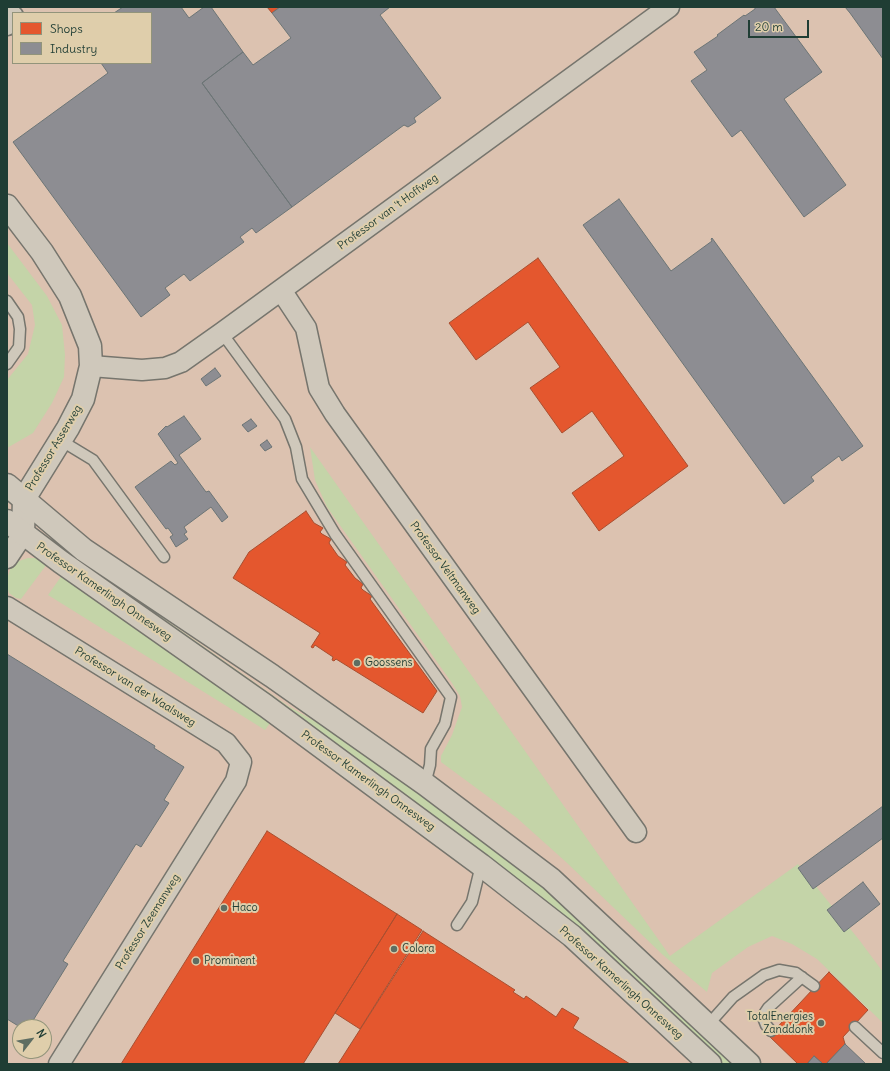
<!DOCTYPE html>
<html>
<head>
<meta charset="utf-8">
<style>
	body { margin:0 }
	#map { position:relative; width:890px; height:1071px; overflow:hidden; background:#d4c6b7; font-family:Delius,sans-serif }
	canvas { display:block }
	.frame { position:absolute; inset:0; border:8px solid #1f3d34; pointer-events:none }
	.legend { position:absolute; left:12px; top:12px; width:140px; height:52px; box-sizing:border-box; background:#dfceab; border:1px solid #92947b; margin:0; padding:5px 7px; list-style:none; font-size:12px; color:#1f3d34 }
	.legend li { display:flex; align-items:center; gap:8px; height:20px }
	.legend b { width:20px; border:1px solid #92947b }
	.north { position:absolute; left:12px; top:1019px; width:40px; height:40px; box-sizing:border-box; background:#dfceab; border:1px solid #92947b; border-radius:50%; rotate:59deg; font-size:11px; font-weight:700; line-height:16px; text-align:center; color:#1f3d34 }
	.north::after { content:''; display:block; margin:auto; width:14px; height:18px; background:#5e6d62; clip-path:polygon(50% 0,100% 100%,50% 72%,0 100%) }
	.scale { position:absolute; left:748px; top:20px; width:61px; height:18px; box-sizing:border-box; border:2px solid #1f3d34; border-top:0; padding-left:5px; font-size:12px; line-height:14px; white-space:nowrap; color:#1f3d34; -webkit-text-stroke:3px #dfceab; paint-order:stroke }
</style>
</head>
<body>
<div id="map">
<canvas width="890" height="1071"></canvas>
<div class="frame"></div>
<ul class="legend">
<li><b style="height:11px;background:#e4572e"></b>Shops</li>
<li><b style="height:11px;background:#8d8d92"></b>Industry</li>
</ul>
<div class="north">N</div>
<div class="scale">20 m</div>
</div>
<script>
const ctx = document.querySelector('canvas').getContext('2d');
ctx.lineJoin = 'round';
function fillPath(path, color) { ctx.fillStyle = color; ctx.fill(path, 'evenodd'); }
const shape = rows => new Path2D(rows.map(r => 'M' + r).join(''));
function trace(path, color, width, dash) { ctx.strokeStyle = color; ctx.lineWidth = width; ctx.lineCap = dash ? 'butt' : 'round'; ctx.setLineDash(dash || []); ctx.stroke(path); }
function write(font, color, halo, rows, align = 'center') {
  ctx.font = font + ' Delius,sans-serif'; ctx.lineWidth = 4; ctx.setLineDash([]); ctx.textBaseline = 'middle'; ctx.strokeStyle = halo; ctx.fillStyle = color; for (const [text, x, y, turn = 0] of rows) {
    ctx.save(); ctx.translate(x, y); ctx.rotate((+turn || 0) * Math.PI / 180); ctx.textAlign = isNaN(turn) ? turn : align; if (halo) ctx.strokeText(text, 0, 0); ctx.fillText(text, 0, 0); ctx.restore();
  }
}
const built = shape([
	[7,7,883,7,883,1064,7,1064],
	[13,13,151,13,151,63,13,63],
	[20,1027,44,1027,44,1051,20,1051]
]);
const green = shape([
	[7,243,47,296,62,325,65,355,64,377,52,403,33,433,7,448,7,380,28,354,35,325,32,305,7,273],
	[310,447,670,956,798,864,860,941,883,972,883,1023,817,959,792,944,772,936,748,947,712,973,707,992,663,955,566,862,517,818,441,762,441,756,452,735,462,707,460,696,452,683,327,507,315,480],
	[75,556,288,706,355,744,536,878,740,1064,724,1064,681,1030,71,561],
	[28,558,36,558,44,561,47,564,21,599,16,598,9,593,7,586,7,579,11,567,16,562],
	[65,571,273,719,265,730,48,595]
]);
const shops = shape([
	[267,7,280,7,272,13,267,7],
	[538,258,688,466,599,531,572,493,624,456,606,431,592,411,562,433,530,388,560,367,528,322,476,360,449,323,538,258],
	[306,511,314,523,323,528,320,532,322,534,331,539,329,543,338,556,347,562,345,565,355,578,363,584,361,588,363,590,372,596,370,599,437,691,423,713,336,659,334,661,332,660,333,657,315,645,313,648,311,647,320,633,233,578,249,552,306,511],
	[267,831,397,914,303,1064,121,1064,267,831],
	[397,914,422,930,360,1029,335,1013,397,914],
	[423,931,515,990,513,992,524,999,526,996,556,1017,562,1008,579,1018,573,1028,630,1064,338,1064,423,931],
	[829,972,868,1010,843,1037,845,1044,826,1064,823,1064,814,1056,807,1064,798,1064,769,1036,829,972]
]);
const industry = shape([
	[123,7,181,7,189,18,204,7,211,7,243,52,202,83,292,207,256,233,252,228,240,237,244,242,190,281,184,274,165,288,170,295,141,317,13,142,108,73,101,63,151,63,151,13,114,13,123,7],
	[280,7,390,7,380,15,441,98,414,118,416,122,408,127,404,125,292,207,202,83,243,52,253,65,291,38,272,13,280,7],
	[755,7,774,7,822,72,784,99,846,185,804,217,741,130,732,137,691,81,707,70,694,52,718,36,717,35,744,15,745,16,755,9,755,7],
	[845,7,883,7,883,59,850,13,845,7],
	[619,199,671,271,712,241,711,239,712,238,863,446,842,461,839,456,811,477,814,481,784,504,583,225,619,199],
	[215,368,221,376,206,386,201,379,215,368],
	[184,416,201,439,179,455,206,492,209,491,228,517,222,522,211,507,184,527,187,532,184,534,188,539,176,547,170,537,173,535,168,528,166,529,135,487,171,461,175,465,178,463,158,434,166,426,167,427,184,416],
	[251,419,257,426,248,432,242,425,251,419],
	[267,440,272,447,265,451,260,445,267,440],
	[7,654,155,746,154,748,184,767,164,800,169,803,141,847,136,844,63,961,68,964,29,1027,20,1027,7,1019,7,654],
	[883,806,883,838,813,889,798,868,883,806],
	[863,882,880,904,844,932,827,910,863,882],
	[845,1044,866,1064,826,1064,845,1044],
	[814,1056,823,1064,807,1064,814,1056]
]);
const service = shape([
	[7,301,18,317,20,329,19,347,7,364],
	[222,333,285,419,296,447,302,479,335,534,451,697,445,724,431,749,430,765,425,784],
	[60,440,93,460,164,557],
	[457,925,472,902,481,865],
	[708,1025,733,997,764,975,779,970,796,973,814,986],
	[855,1027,883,1053],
	[771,1031,766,1025,764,1020,764,1014,768,1008,802,977]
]);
const minor = shape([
	[7,25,13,16],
	[281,290,306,328,319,388,335,414,636,832],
	[91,366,142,370,165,368,181,362,222,333,669,7],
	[7,558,23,534],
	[7,607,226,743,241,762,236,781,59,1064]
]);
const tertiary = shape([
	[7,206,42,252,70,296,90,346,91,366,83,399,68,428,24,499,23,534]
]);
const secondary = shape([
	[7,485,84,550,272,676,425,784,551,879,749,1064],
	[7,521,61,562,266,706,481,865,572,936,710,1064]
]);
const markers = [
	[357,663,4,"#5e6d62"],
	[224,908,4,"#5e6d62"],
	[394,949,4,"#5e6d62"],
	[196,961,4,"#5e6d62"],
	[821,1023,4,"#5e6d62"]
];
const streetNames = [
	["Professor van 't Hoffweg",388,212,-36],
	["Professor Asserweg",54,448,-59],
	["Professor Veltmanweg",445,568,54],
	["Professor Kamerlingh Onnesweg",104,592,35],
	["Professor van der Waalsweg",135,687,32],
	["Professor Kamerlingh Onnesweg",368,781,36],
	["Professor Zeemanweg",148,922,-58],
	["Professor Kamerlingh Onnesweg",621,983,42]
];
const poiNames = [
	["Goossens",365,663],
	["Haco",232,908],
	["Colora",402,949],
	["Prominent",204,961],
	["TotalEnergies",813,1017,"right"],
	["Zanddonk",813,1030,"right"]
];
fillPath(built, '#dcc2b0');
fillPath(green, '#c4d4a8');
fillPath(shops, '#e4572e');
trace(shops, '#a94f30', 1);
fillPath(industry, '#8d8d92');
trace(industry, '#6c7576', 1);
trace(service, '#76756d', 13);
trace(minor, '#76756d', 23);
trace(tertiary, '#76756d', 25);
trace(secondary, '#76756d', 25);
trace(service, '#cfc8bb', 10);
trace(minor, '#cfc8bb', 20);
trace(tertiary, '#cfc8bb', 22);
trace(secondary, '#cfc8bb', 22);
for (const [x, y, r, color] of markers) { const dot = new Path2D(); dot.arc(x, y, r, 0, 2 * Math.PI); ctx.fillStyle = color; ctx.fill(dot); trace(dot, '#dfceab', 1.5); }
write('11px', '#1f3d34', '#dfceab', streetNames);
write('11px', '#1f3d34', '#dfceab', poiNames, 'left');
</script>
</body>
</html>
